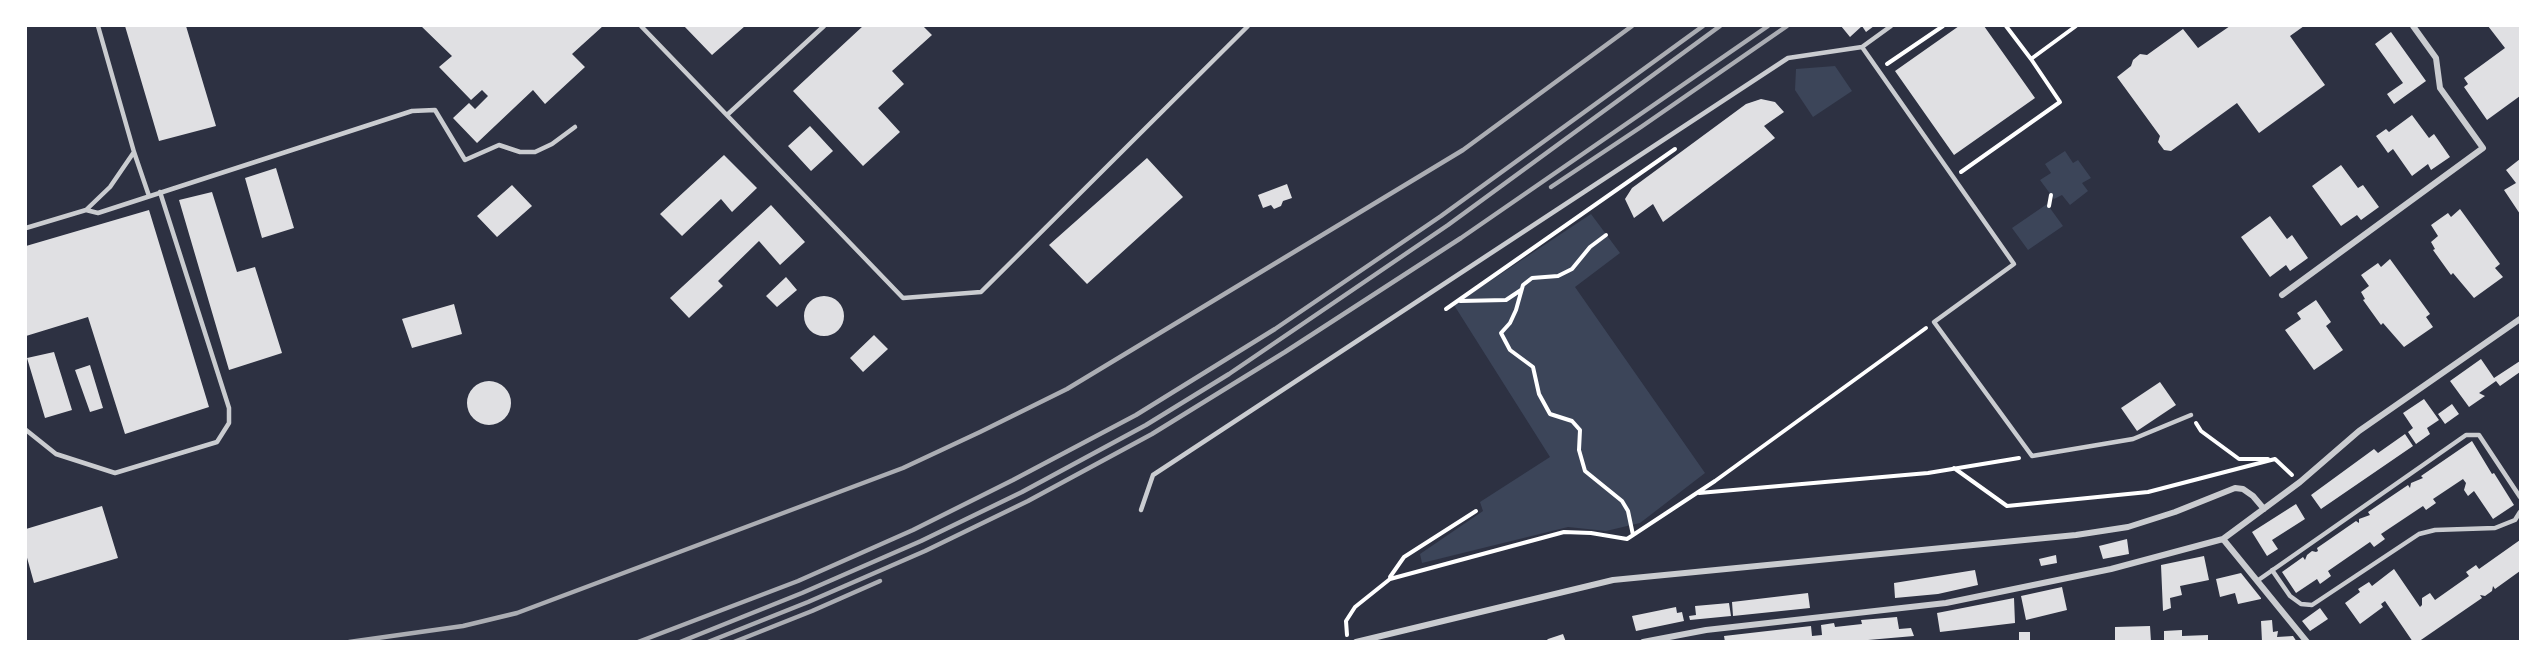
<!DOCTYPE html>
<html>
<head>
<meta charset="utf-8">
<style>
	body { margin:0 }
	#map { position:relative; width:2546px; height:667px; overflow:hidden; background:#2d3142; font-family:"Source Sans 3",sans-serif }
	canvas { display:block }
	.frame { position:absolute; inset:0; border:27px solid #fff; pointer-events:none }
</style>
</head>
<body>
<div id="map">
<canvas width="2546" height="667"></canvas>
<div class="frame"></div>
</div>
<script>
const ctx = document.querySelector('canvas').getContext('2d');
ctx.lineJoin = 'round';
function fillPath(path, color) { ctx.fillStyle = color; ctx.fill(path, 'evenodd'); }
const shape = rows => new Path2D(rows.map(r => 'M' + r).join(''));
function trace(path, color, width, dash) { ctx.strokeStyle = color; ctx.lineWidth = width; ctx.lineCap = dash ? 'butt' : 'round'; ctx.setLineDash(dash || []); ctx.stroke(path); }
const green = shape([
	[1835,66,1852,91,1813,117,1795,90,1796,69],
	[2065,151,2073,163,2078,160,2091,178,2082,183,2088,191,2070,205,2062,195,2054,199,2040,180,2051,173,2045,164],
	[2047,204,2063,226,2028,250,2012,228],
	[1591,214,1620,253,1575,287,1705,473,1640,523,1606,531,1568,527,1422,563,1420,554,1483,511,1480,502,1550,457,1454,305]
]);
const building = shape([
	[125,26,186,26,216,126,159,141],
	[421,26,603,26,572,54,585,67,545,104,533,90,477,143,453,118,469,103,475,109,488,96,482,90,471,100,439,67,452,56],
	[684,26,745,26,712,55],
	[863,26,923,26,932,35,892,71,904,84,878,108,900,132,863,166,793,91],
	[1841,26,1874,26,1866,32,1862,26,1850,37],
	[1959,26,1984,26,2035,98,1954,155,1895,71],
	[2230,26,2304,26,2290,36,2325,85,2259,133,2237,103,2171,151,2164,150,2158,142,2160,136,2117,77,2131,66,2133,60,2140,54,2147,55,2183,29,2198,48],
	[2488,26,2520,26,2520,96,2487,120,2464,87,2468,84,2464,78,2505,48],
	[2391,32,2426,81,2394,104,2387,94,2403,83,2375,44],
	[1761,99,1775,102,1784,112,1764,126,1775,138,1663,222,1653,204,1634,218,1625,199,1632,188,1746,104],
	[2412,115,2429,138,2434,134,2450,157,2431,170,2428,164,2412,176,2393,149,2388,153,2376,136,2386,129,2389,132],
	[810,126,833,151,811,171,788,146],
	[724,155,757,188,732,212,721,199,682,236,660,214],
	[1147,158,1183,197,1087,284,1049,245],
	[2520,159,2520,214,2504,190,2516,183,2506,170],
	[2341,165,2358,188,2363,185,2379,207,2361,220,2357,215,2341,226,2312,186],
	[276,168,294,228,262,238,245,178],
	[1287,184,1292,198,1283,201,1281,206,1274,209,1271,205,1263,208,1258,195],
	[512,185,532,206,497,237,477,216],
	[212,192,237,272,255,267,282,353,229,370,179,200],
	[771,205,805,242,780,265,759,241,718,281,723,286,689,318,670,298],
	[2460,209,2500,264,2495,268,2503,277,2474,298,2453,273,2451,275,2433,250,2435,249,2431,242,2438,236,2431,225,2448,213,2451,217],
	[149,210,209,407,125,434,88,317,26,336,26,246],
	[2270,216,2287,239,2292,235,2308,258,2290,271,2286,265,2270,277,2241,237],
	[2390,259,2430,314,2426,317,2433,327,2404,347,2383,323,2381,325,2363,300,2365,299,2361,292,2369,286,2361,275,2378,263,2381,267],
	[786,277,797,290,777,307,766,296],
	'804 316a20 20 0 1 1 40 0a20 20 0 1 1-40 0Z',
	[2316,300,2331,322,2326,326,2343,350,2314,370,2285,330,2301,319,2297,313],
	[454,304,462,334,412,348,402,319],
	[874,335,888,349,863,372,850,358],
	[54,352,72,410,45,418,27,358],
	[2481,359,2494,378,2520,361,2520,372,2500,386,2496,381,2479,393,2485,396,2469,407,2450,381],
	[90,365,103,408,90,412,75,370],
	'467 403a22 22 0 1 1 44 0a22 22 0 1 1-44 0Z',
	[2160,382,2176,405,2137,431,2121,408],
	[2424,399,2439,420,2427,428,2430,434,2416,444,2408,432,2413,428,2403,413],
	[2452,404,2459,414,2445,424,2438,414],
	[2405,434,2413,446,2321,509,2311,495,2374,449,2378,453],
	[2472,441,2492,474,2494,473,2514,505,2493,519,2474,491,2468,496,2464,490,2466,483,2463,479,2433,499,2436,503,2426,510,2423,506,2381,534,2385,539,2374,547,2370,542,2328,571,2331,576,2320,584,2317,579,2296,593,2282,572,2303,557,2305,560,2307,555,2312,551,2316,552,2318,551,2317,548,2356,521,2359,523,2359,519,2370,515,2368,512,2408,485,2410,488,2411,483,2423,478,2421,476],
	[2296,504,2305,519,2272,540,2278,549,2267,556,2252,532],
	[102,506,118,558,34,583,26,554,26,529],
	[2127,539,2129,554,2103,559,2099,546],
	[2520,540,2520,571,2495,589,2493,586,2492,591,2485,596,2480,595,2482,598,2418,642,2413,642,2385,601,2381,604,2383,607,2360,624,2345,603,2360,592,2358,589,2369,582,2372,586,2394,569,2420,607,2422,605,2422,598,2430,593,2435,600,2469,576,2466,572,2476,565,2479,569],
	[2056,555,2057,563,2041,566,2039,559],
	[2204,556,2209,580,2180,586,2182,595,2170,598,2171,608,2163,611,2161,565],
	[1975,570,1978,585,1938,594,1895,598,1894,583],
	[2241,573,2261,598,2261,599,2238,604,2235,593,2220,597,2216,579],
	[2062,587,2067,610,2026,620,2021,596],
	[1808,593,1810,608,1733,616,1732,602],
	[2014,598,2015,623,1940,632,1937,613],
	[1729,603,1731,616,1690,620,1689,616,1696,615,1695,606],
	[1676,607,1677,613,1682,612,1684,621,1636,631,1632,616],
	[2320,608,2328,619,2310,631,2302,621],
	[1897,617,1899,629,1911,628,1914,636,1845,642,1725,642,1724,636,1811,626,1812,636,1822,635,1821,625,1834,623,1835,627,1862,624,1861,620],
	[2272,620,2273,632,2278,631,2277,637,2293,636,2297,642,2262,642,2261,621],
	[2150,626,2151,642,2115,642,2115,627],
	[2182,630,2182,636,2208,635,2208,642,2164,642,2164,631],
	[2019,632,2030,632,2030,642,2019,642],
	[1563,634,1566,642,1545,642,1548,639]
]);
const path = shape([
	[2006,26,2031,59,2076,26],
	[1887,64,1943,26],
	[1961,172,2060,102,2031,59],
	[2049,206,2051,195],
	[1606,235,1590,247,1572,269,1558,276,1532,278,1523,285,1516,310,1510,323,1501,333,1510,350,1533,367,1539,394,1550,414,1572,421,1580,430,1579,450,1585,471,1622,501,1628,511,1633,535],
	[1460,301,1506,300,1521,290],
	[1446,309,1675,149],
	[2196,423,2201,431,2239,459,2268,459],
	[2275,459,2292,475],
	[1954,468,2007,506,2148,492,2275,459],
	[1699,493,1928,473,2019,458],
	[1390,577,1404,557,1476,511],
	[1347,635,1346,621,1355,607,1390,579,1564,532,1591,533,1627,539,1715,481,1926,328]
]);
const service = shape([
	[98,26,134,152,149,196],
	[641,26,903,298,981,292,1248,26],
	[1862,47,2014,264,1934,322,2032,456,2133,439,2191,415],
	[727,115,824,26],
	[86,210,98,213,412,111,435,110,465,160,499,145,520,152,535,152,552,144,575,127],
	[26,228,86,210,110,187,134,152],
	[26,430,56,454,115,473,217,442,229,423,229,408,160,192],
	[1141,510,1153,475,1788,58,1862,47,1891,26],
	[2272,570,2290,596,2301,604,2312,605,2419,534,2435,530,2495,528,2515,520,2520,512],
	[2257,581,2466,435,2479,435,2520,497]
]);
const minor = shape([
	[2282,295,2483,148,2440,88,2436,58,2413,26],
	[2223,539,2307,642],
	[1356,642,1613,580,2076,535,2128,527,2175,512,2235,488,2243,489,2253,496,2264,509],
	[1643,642,1706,630,1946,603,2111,569,2223,539,2300,482,2359,431,2520,319]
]);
const rail = shape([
	[1551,187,1641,127,1787,26],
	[349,642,463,626,517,613,903,468,980,432,1067,389,1463,150,1632,26],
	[638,642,798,581,913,530,1013,480,1136,415,1275,329,1441,216,1703,26],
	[680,642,802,593,921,541,1022,492,1146,425,1229,374,1448,225,1720,26],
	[708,642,808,602,925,551,1028,501,1152,434,1285,352,1461,238,1768,26],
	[734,642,812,611,880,581]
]);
fillPath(green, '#3c4559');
fillPath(building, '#e0e0e3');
trace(path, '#fff', 4);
trace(service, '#caccd0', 4.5);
trace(minor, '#caccd0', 6);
trace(rail, '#abadb3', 4.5);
</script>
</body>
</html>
